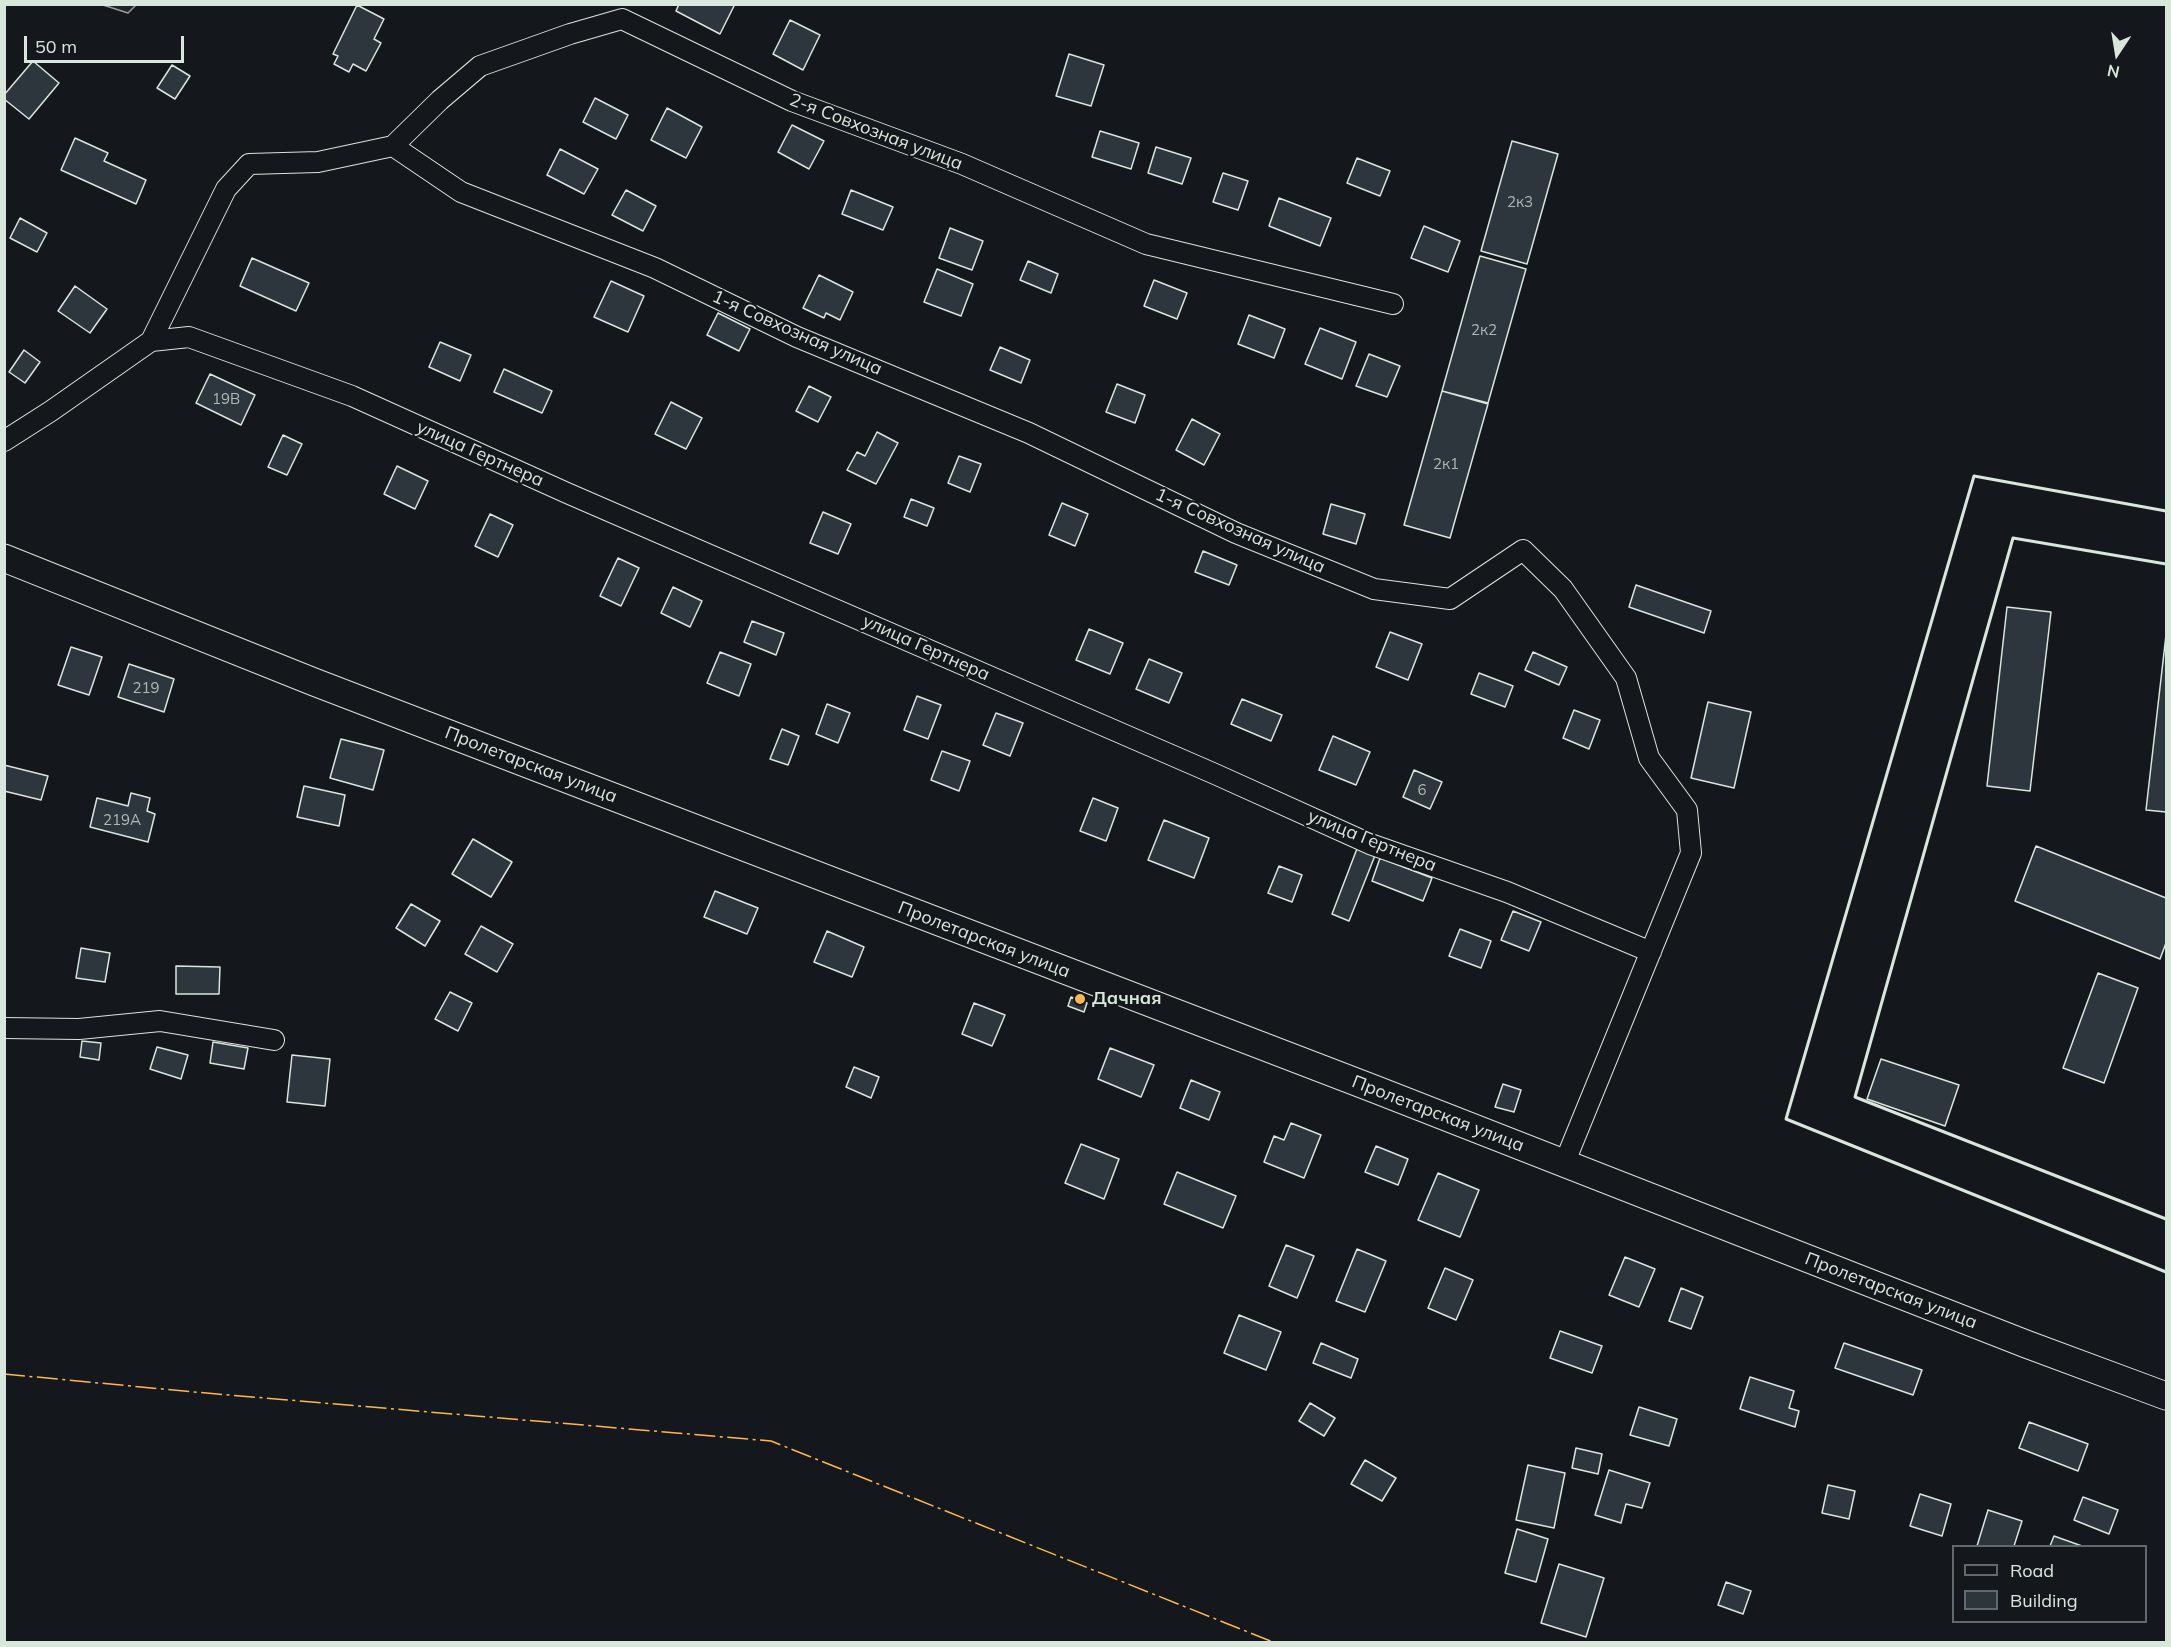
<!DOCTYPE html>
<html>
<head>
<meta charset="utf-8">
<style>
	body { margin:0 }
	#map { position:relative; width:2171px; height:1647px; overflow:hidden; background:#14181c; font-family:Mulish,sans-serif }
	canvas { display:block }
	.frame { position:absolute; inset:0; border:6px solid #d8e6dc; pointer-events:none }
	.legend { position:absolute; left:1952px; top:1545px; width:195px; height:78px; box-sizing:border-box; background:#14181c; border:2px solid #626a69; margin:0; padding:8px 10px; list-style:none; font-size:18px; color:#d8e6dc }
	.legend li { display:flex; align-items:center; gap:12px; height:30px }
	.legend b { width:30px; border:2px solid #626a69 }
	.north { position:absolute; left:2087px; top:24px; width:60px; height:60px; -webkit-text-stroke:4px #14181c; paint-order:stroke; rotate:192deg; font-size:16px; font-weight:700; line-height:24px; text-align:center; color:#d8e6dc }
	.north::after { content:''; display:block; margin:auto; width:21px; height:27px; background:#d8e6dc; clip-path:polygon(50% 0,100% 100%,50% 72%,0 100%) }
	.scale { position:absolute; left:24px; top:36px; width:160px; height:27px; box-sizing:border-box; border:3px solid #d8e6dc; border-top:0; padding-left:8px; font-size:18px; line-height:21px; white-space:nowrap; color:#d8e6dc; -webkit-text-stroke:4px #14181c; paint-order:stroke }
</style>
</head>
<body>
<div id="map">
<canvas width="2171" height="1647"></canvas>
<div class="frame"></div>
<ul class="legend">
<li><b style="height:8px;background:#14181c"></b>Road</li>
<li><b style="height:16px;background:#2c363c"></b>Building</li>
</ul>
<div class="north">N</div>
<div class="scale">50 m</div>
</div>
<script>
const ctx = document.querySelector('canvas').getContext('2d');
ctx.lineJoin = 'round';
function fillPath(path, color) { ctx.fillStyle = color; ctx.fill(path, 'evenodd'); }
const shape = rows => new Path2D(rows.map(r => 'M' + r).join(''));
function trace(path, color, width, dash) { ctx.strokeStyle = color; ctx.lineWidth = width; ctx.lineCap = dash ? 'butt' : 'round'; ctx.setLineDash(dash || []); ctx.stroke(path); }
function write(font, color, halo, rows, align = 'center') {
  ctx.font = font + ' Mulish,sans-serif'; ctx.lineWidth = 4.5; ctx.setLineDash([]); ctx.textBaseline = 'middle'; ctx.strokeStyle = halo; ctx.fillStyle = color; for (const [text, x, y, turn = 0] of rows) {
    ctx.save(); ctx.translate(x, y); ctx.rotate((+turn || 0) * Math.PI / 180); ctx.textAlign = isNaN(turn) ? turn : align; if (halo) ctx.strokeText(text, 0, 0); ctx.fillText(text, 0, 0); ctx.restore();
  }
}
const green = shape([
	[103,5,136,5,128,13,103,5]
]);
const building = shape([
	[679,4,735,4,720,34,676,11,679,4],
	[357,5,384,19,374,39,381,43,366,71,353,64,349,72,334,64,338,56,333,54,357,5],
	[790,20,820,35,803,70,773,54,790,20],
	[1069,54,1104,65,1091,106,1056,96,1069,54],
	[33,61,59,83,29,119,4,99,4,95,33,61],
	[172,65,190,76,175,99,157,88,172,65],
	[595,98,628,115,616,139,583,122,595,98],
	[667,108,702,127,686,158,651,140,667,108],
	[792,125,824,141,809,169,778,152,792,125],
	[1100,131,1139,143,1131,169,1092,157,1100,131],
	[75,138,108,153,104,161,146,180,136,204,61,170,75,138],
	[1512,141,1558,154,1527,264,1481,251,1512,141],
	[1156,147,1191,158,1182,184,1148,173,1156,147],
	[560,149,598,169,584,194,547,175,560,149],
	[1357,158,1390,171,1380,196,1347,183,1357,158],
	[1223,173,1248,181,1238,210,1213,202,1223,173],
	[626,190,656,206,643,231,612,215,626,190],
	[851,190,893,207,883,230,842,214,851,190],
	[1279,198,1331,218,1320,246,1269,226,1279,198],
	[20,218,47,233,37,252,10,238,20,218],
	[1424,226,1460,241,1448,272,1411,258,1424,226],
	[950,228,983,241,972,270,939,258,950,228],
	[1480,256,1526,269,1488,403,1442,391,1480,256],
	[252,258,309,283,296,311,240,286,252,258],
	[1028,261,1058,274,1051,293,1020,280,1028,261],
	[937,269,973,284,961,316,924,302,937,269],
	[819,275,853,292,840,320,826,313,824,318,803,308,819,275],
	[1154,280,1187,293,1177,319,1144,306,1154,280],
	[611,281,644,296,628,332,594,317,611,281],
	[75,286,107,309,90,333,58,311,75,286],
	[718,313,750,329,739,351,707,335,718,313],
	[1249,315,1285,329,1274,358,1238,344,1249,315],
	[1320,328,1356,342,1342,379,1305,364,1320,328],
	[440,342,471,355,460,381,429,367,440,342],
	[1000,347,1030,360,1021,383,990,370,1000,347],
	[24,350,40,362,25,383,9,372,24,350],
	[1369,354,1400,366,1387,397,1356,386,1369,354],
	[504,369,552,391,542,413,494,392,504,369],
	[210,374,255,395,241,425,196,403,210,374],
	[1117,384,1145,395,1135,423,1106,412,1117,384],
	[809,386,831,397,818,422,796,411,809,386],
	[1442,391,1488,404,1450,538,1404,525,1442,391],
	[671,402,702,418,686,449,655,434,671,402],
	[1192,419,1220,434,1204,465,1176,450,1192,419],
	[877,432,898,443,876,484,847,470,857,452,865,456,877,432],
	[283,435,302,444,287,475,268,467,283,435],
	[959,456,981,464,970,492,948,483,959,456],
	[397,466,428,481,415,509,384,494,397,466],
	[911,499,934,508,927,526,904,517,911,499],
	[1062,503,1088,514,1075,546,1049,535,1062,503],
	[1331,504,1365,514,1356,544,1323,534,1331,504],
	[823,512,851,524,838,554,810,543,823,512],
	[490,514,513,525,498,557,475,546,490,514],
	[1203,551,1237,565,1229,585,1195,572,1203,551],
	[618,558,639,568,621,606,600,596,618,558],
	[1636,585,1711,611,1704,633,1629,607,1636,585],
	[673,587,702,601,690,627,661,613,673,587],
	[2007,607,2051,612,2030,791,1987,786,2007,607],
	[752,621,784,633,776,655,744,642,752,621],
	[1089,629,1123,643,1110,674,1076,660,1089,629],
	[1390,632,1422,644,1408,680,1376,667,1390,632],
	[2166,635,2166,812,2146,810,2166,635],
	[71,647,102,657,89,695,58,685,71,647],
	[720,652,751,664,739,696,707,683,720,652],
	[1533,652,1567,667,1559,685,1525,670,1533,652],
	[1149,659,1182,673,1169,703,1136,689,1149,659],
	[129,664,174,679,164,712,118,697,129,664],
	[1479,673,1513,686,1505,707,1471,694,1479,673],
	[917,696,941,705,928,739,904,730,917,696],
	[1242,699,1282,715,1271,741,1231,724,1242,699],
	[1708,702,1751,712,1734,788,1691,778,1708,702],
	[827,704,850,713,838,743,816,734,827,704],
	[1574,710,1600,720,1589,749,1563,738,1574,710],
	[996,713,1023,723,1010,756,983,745,996,713],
	[782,729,799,736,788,765,770,759,782,729],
	[1333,736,1370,752,1356,785,1319,770,1333,736],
	[341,739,384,750,373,790,330,778,341,739],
	[942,751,970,761,959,791,931,780,942,751],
	[4,765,48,776,41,800,4,791,4,765],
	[1414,770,1442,782,1430,809,1403,797,1414,770],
	[304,786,345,795,339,826,297,817,304,786],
	[131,793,150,798,147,811,155,814,148,842,90,827,97,798,128,806,131,793],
	[1093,798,1118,808,1106,841,1080,831,1093,798],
	[1164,820,1209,838,1194,878,1148,860,1164,820],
	[473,839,512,862,491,897,452,874,473,839],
	[1358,846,1376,853,1349,921,1332,914,1358,846],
	[2036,846,2166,898,2166,943,2160,959,2015,901,2036,846],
	[1380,858,1432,878,1423,901,1372,881,1380,858],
	[1279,866,1302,875,1292,902,1268,893,1279,866],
	[715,891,758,908,747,934,704,917,715,891],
	[411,904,440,921,425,946,396,928,411,904],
	[1513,911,1541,922,1529,951,1501,940,1513,911],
	[481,926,513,944,497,972,465,954,481,926],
	[1460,929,1491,941,1481,968,1449,956,1460,929],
	[827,931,864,947,852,977,814,962,827,931],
	[81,948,110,953,105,982,76,978,81,948],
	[176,966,220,967,219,994,176,994,176,966],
	[2098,973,2138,988,2104,1083,2063,1068,2098,973],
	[450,992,472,1003,458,1031,435,1019,450,992],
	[1071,997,1087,1003,1084,1012,1068,1006,1071,997],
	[974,1003,1005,1015,992,1046,962,1034,974,1003],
	[82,1041,101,1043,99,1060,80,1057,82,1041],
	[213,1042,248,1048,244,1069,210,1063,213,1042],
	[157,1047,188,1055,181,1079,150,1069,157,1047],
	[1110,1048,1154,1065,1141,1097,1098,1079,1110,1048],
	[292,1055,330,1059,325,1106,287,1102,292,1055],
	[1881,1059,1959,1085,1945,1126,1867,1099,1881,1059],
	[854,1067,879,1077,871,1098,846,1087,854,1067],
	[1191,1080,1220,1092,1209,1120,1180,1108,1191,1080],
	[1503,1084,1521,1090,1514,1112,1495,1107,1503,1084],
	[1291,1123,1321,1135,1304,1178,1264,1162,1274,1136,1284,1140,1291,1123],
	[1081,1144,1119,1159,1104,1199,1065,1183,1081,1144],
	[1376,1146,1408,1159,1398,1185,1365,1172,1376,1146],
	[1177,1172,1236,1196,1223,1228,1164,1204,1177,1172],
	[1438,1173,1479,1190,1460,1237,1418,1220,1438,1173],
	[1286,1245,1314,1256,1297,1298,1269,1286,1286,1245],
	[1357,1249,1386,1261,1365,1312,1336,1301,1357,1249],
	[1625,1257,1655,1269,1639,1307,1609,1295,1625,1257],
	[1445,1268,1473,1280,1456,1320,1428,1308,1445,1268],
	[1681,1288,1703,1297,1691,1329,1669,1321,1681,1288],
	[1239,1315,1281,1332,1266,1370,1224,1353,1239,1315],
	[1560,1331,1602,1346,1592,1373,1550,1358,1560,1331],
	[1321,1343,1358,1359,1351,1378,1313,1363,1321,1343],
	[1844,1343,1922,1370,1913,1395,1835,1368,1844,1343],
	[1750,1377,1794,1391,1789,1408,1799,1411,1795,1427,1740,1409,1750,1377],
	[1310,1403,1335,1418,1324,1436,1299,1421,1310,1403],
	[1639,1407,1677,1419,1669,1446,1630,1435,1639,1407],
	[2029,1422,2088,1444,2078,1471,2019,1448,2029,1422],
	[1576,1448,1602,1454,1598,1474,1572,1468,1576,1448],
	[1365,1460,1396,1478,1382,1501,1351,1484,1365,1460],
	[1528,1465,1565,1473,1554,1528,1516,1520,1528,1465],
	[1609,1470,1650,1483,1642,1508,1626,1504,1621,1523,1595,1515,1609,1470],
	[1828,1485,1855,1491,1849,1519,1822,1513,1828,1485],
	[1920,1494,1951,1504,1942,1536,1910,1526,1920,1494],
	[2083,1497,2118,1510,2109,1534,2074,1520,2083,1497],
	[1988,1510,2022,1521,2014,1546,1977,1546,1988,1510],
	[1517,1529,1548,1539,1536,1582,1505,1573,1517,1529],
	[2054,1536,2082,1546,2050,1546,2054,1536],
	[1559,1564,1604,1578,1586,1637,1541,1623,1559,1564],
	[1726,1582,1751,1591,1743,1614,1718,1605,1726,1582]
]);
const minor = shape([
	[393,146,440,100,480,66,570,34,622,19,792,101,962,164,1146,244,1393,304],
	[151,341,226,189,249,164,318,162,393,146,461,192,655,268,797,337,1029,433,1236,533,1374,589,1450,599,1523,550,1563,589,1626,678,1649,758,1687,810,1691,853,1564,1164],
	[4,441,51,411,151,341,189,337,352,396,567,493,1215,774,1370,844,1507,892,1651,952],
	[4,1028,79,1029,160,1021,274,1040]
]);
const secondary = shape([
	[4,558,314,682,1377,1090,2026,1344,2166,1396]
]);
const wall = shape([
	[2166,511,1974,476,1786,1119,2166,1272],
	[2166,564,2013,538,1855,1097,2166,1219]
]);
const power = shape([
	[4,1374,194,1392,771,1441,1273,1642]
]);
const markers = [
	[1080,999,6,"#ffb74d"]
];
const numberNames = [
	["2к3",1520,202],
	["2к2",1484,330],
	["19В",226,399],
	["2к1",1446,464],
	["219",146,688],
	["6",1422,790],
	["219А",122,820]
];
const streetNames = [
	["2-я Совхозная улица",876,132,21],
	["1-я Совхозная улица",797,333,24],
	["улица Гертнера",480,454,24],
	["1-я Совхозная улица",1240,531,24],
	["улица Гертнера",926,648,24],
	["Пролетарская улица",531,765,21],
	["улица Гертнера",1372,841,22],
	["Пролетарская улица",984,940,21],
	["Пролетарская улица",1438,1114,21],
	["Пролетарская улица",1891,1291,21]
];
const poiNames = [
	["Дачная",1092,999]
];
fillPath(green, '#202428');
trace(green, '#939e99', 1.5);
fillPath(building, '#2c363c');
trace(building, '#d8e6dc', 1.5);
trace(minor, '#d8e6dc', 22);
trace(secondary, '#d8e6dc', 29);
trace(minor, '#14181c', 20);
trace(secondary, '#14181c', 27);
trace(wall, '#d8e6dc', 3);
trace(power, '#ffb74d', 1.5, [21, 4.5, 3, 4.5]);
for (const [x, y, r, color] of markers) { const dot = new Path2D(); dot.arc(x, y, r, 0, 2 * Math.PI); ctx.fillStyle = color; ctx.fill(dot); trace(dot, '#14181c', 2); }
write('15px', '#adbab4', null, numberNames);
write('18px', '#d8e6dc', '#14181c', streetNames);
write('bold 18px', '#d8e6dc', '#14181c', poiNames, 'left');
</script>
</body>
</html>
